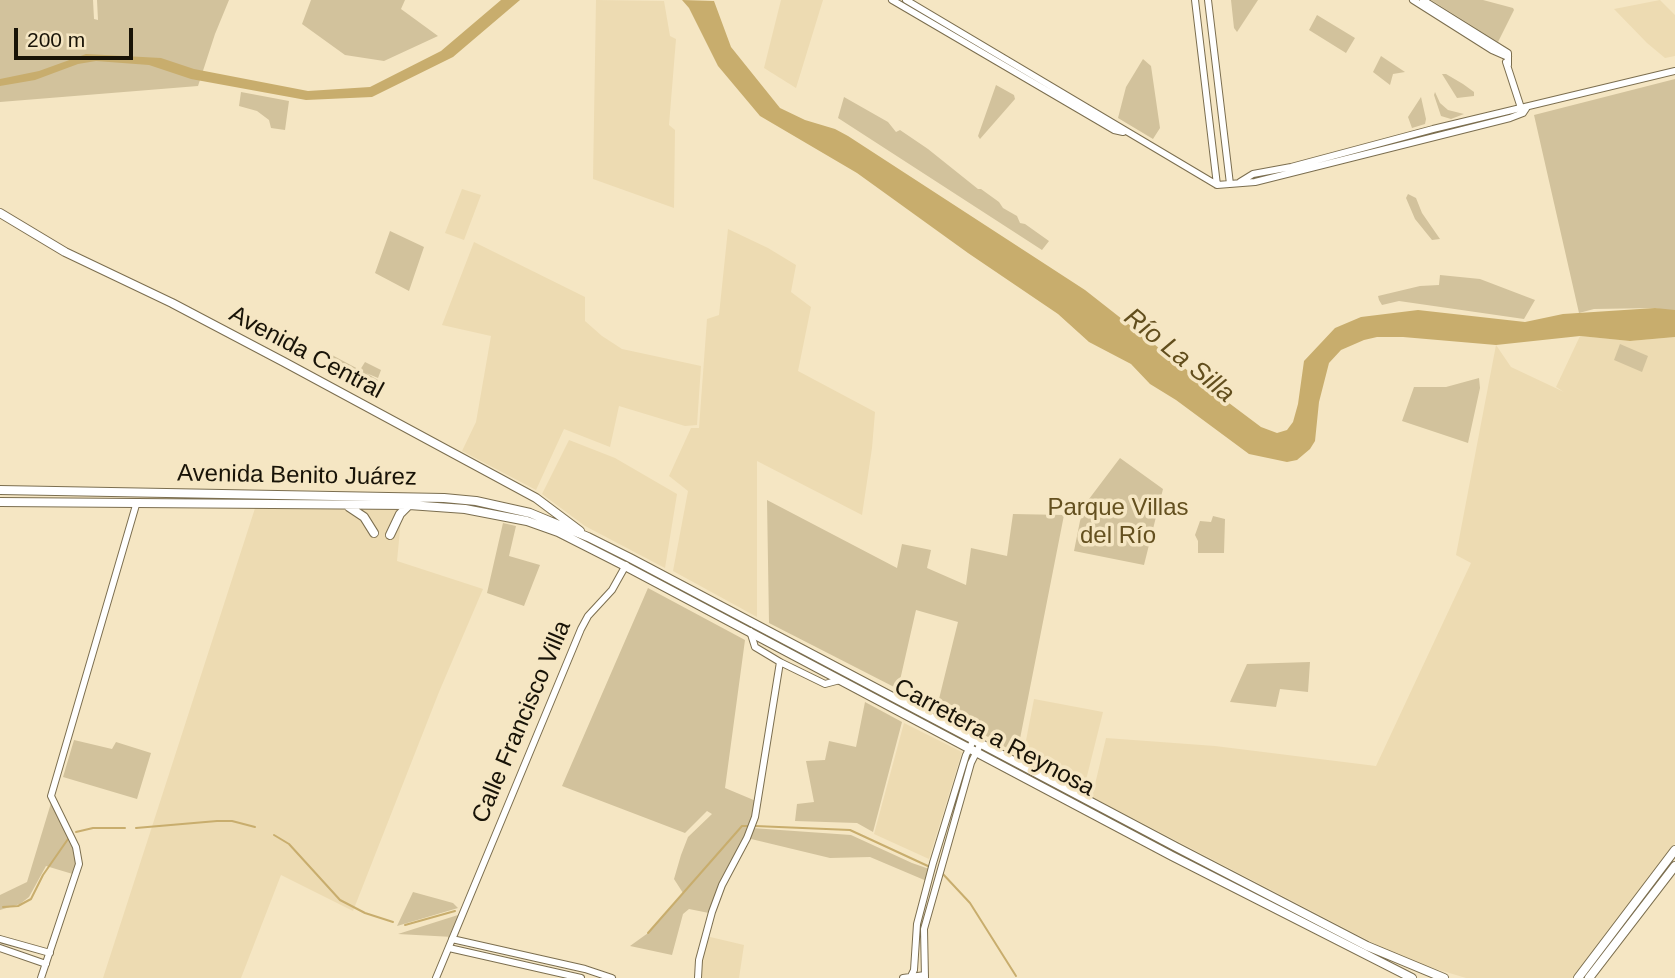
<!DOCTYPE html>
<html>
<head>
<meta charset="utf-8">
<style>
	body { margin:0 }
	#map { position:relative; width:1675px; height:978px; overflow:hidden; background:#f5e6c3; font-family:Arial,sans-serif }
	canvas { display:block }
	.scale { position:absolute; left:14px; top:28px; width:119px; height:32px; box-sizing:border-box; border:4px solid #181307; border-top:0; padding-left:9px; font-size:21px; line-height:24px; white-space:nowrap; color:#181307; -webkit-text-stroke:5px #f5e6c3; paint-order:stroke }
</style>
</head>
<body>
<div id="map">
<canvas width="1675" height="978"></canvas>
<div class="scale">200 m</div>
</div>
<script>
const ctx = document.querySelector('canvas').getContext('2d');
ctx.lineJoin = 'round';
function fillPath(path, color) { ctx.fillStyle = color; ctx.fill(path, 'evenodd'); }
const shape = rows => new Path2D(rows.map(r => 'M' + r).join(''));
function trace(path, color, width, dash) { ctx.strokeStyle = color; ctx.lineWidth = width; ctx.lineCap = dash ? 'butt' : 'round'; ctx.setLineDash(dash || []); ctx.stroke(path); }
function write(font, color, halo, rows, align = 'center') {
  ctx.font = font + ' Arial,sans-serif'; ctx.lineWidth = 7; ctx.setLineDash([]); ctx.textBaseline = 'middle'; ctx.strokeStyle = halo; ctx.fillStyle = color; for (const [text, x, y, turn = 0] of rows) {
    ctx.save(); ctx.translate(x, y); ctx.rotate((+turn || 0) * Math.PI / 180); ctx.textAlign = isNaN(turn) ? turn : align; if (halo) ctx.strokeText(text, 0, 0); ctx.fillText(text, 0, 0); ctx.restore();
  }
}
const built = shape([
	[596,0,664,1,670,36,676,39,669,125,675,130,674,208,593,179],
	[781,0,823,0,796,88,764,68],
	[1660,0,1675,15,1675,56,1665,58,1647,43,1614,9],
	[462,189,481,195,464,240,445,233],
	[728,229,768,248,796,265,791,292,811,307,798,371,875,412,872,448,862,515,757,461,757,617,673,571,688,491,669,476,691,428,699,428,707,319,719,315],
	[474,242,585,297,585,321,602,336,622,349,701,366,697,425,685,426,619,406,610,447,564,429,536,490,462,451,476,422,491,336,442,325],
	[1580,336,1630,341,1675,337,1675,843,1573,978,1466,978,1406,960,1092,797,1106,738,1215,746,1376,766,1471,563,1456,555,1496,345,1511,367,1564,392,1556,387],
	[569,440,615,458,677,494,665,568,585,526,542,494],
	[258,499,403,499,397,561,483,589,439,692,353,911,281,875,241,978,103,978],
	[1034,699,1103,712,1085,784,1023,756],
	[904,723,962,752,929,859,874,834],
	[706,936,744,945,739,978,701,978,701,961]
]);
const green = shape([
	[0,0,93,0,94,19,98,20,97,0,229,0,215,34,198,86,0,102],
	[311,0,405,0,401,9,438,36,384,61,345,55,302,24],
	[1231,0,1258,0,1237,32,1234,28],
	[1431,0,1483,0,1513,8,1514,10,1498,42],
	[1317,15,1355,38,1346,53,1309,30],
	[1381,56,1405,72,1393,74,1390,85,1373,72],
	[1143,59,1151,66,1160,128,1153,139,1118,118,1126,87],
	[1442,74,1446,74,1463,84,1474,92,1474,96,1457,98],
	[1675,79,1675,313,1655,308,1594,309,1579,313,1534,115],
	[996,85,1014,95,1015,99,980,139,978,136],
	[241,92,289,101,285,130,271,128,269,120,257,111,239,106],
	[1435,92,1440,103,1448,110,1464,114,1451,119,1441,116,1434,95],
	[844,97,888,122,896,132,900,130,928,149,978,189,981,189,999,202,1003,208,1017,216,1020,223,1025,224,1049,241,1042,250,838,118],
	[1421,97,1426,119,1425,124,1412,128,1408,117],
	[1408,194,1416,198,1422,213,1440,239,1432,240,1415,219,1406,198],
	[390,231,424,247,409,291,375,273],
	[1440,275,1480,279,1535,300,1524,319,1399,301,1382,305,1379,300,1378,296,1420,286,1439,285],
	[1620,344,1648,356,1642,372,1614,360],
	[332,355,360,370,365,362,381,370,378,378,366,373,378,380,374,390,328,367],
	[1479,378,1480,388,1468,443,1402,421,1414,387,1446,387],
	[1120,458,1163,489,1144,565,1074,551,1080,521,1086,503],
	[767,500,897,568,902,544,931,550,927,568,966,585,971,548,1007,556,1013,514,1064,515,1017,754,937,707,958,622,916,610,898,689,769,623],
	[1213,516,1225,519,1224,553,1198,553,1198,541,1195,535,1200,521,1211,522],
	[503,523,516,526,509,556,540,565,524,606,487,593],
	[648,588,745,640,725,788,756,801,751,825,722,877,709,913,689,909,683,914,672,955,630,946,648,933,683,893,674,879,681,855,688,837,712,814,707,811,685,833,562,786],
	[1310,662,1308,692,1280,689,1276,707,1230,702,1247,664],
	[865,702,902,722,873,832,857,823,795,821,797,804,814,802,806,761,825,760,829,741,856,747],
	[74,740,112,749,116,742,151,753,137,799,63,777],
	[51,803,69,838,78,850,76,875,46,866,29,897,20,904,0,910,0,895,27,882],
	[752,828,851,835,912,863,932,870,929,882,870,857,830,858,747,838],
	[413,892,453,903,458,908,397,926],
	[463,910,453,937,398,934,458,915]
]);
const water = shape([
	[501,0,520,0,453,57,372,97,306,100,191,79,149,65,96,61,78,64,35,80,0,86,0,79,39,71,86,54,161,58,194,69,308,91,370,87,441,51],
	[682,0,714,1,731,47,780,108,805,120,835,129,848,136,1085,290,1229,403,1261,427,1277,433,1287,430,1293,422,1298,404,1304,361,1335,328,1361,317,1418,310,1525,322,1563,314,1655,308,1675,310,1675,337,1630,341,1580,336,1496,345,1403,337,1377,337,1364,340,1341,350,1329,363,1319,402,1315,441,1310,449,1297,460,1287,462,1249,454,1176,400,1150,384,1131,364,1089,342,1058,314,968,253,857,173,760,116,718,66,689,8]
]);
const stream = shape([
	[755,826,850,830,930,867],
	[136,828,217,821,232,821,255,827],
	[76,832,93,828,125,828],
	[274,835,289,844,340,900,365,913,393,922],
	[942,873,970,903,1016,976],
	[3,907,18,906,31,899,43,875,68,839],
	[405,925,455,911],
	[648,933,742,826,750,826]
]);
const minor = shape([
	[892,0,1114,130,1123,132],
	[906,0,1217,185,1255,182,1510,118,1523,113,1527,107],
	[1195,0,1217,185],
	[1208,0,1230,184],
	[1413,0,1492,50,1508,57],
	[1423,0,1508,53,1508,65],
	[1506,62,1522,111],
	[1240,182,1253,174,1291,167,1433,129,1675,71],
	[750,631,755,647,780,662,825,684,840,680],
	[0,939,50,953],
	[452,939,585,969,612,978],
	[0,948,46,964],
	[449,948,581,978],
	[911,976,914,970,917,924,933,863,966,755,974,739],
	[41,978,79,864,76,847,51,796,136,505],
	[436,978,581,629,588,616,612,590,626,565],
	[698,978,699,960,712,912,722,885,747,838,755,817,780,662],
	[903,978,925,975],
	[925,978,924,929,971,763,981,743]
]);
const major = shape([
	[0,213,65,252,172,303,284,362,536,498,580,531],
	[0,490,444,498,476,501,530,513,588,537,630,558,1176,847,1367,946,1444,978],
	[0,502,409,505,465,509,527,521,558,532,625,566,1172,856,1412,978],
	[349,507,364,517,374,533],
	[390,535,400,514,409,505],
	[1578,978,1675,850],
	[1589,978,1675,866]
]);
const streetNames = [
	["Avenida Central",306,353,28],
	["Avenida Benito Juárez",297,476,1],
	["Calle Francisco Villa",522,722,-67],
	["Carretera a Reynosa",994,738,28]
];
const parkNames = [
	["Parque Villas",1118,508],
	["del Río",1118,536]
];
const waterNames = [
	["Río La Silla",1179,356,39]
];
fillPath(built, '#eddbb2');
fillPath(green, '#d2c29c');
fillPath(water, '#c8ad6d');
trace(stream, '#c8ad6d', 2);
trace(minor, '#7b6e4f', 8);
trace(major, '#7b6e4f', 10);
trace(minor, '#fff', 6);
trace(major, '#fff', 8);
write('24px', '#181307', '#f5e6c3', streetNames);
write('24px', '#64501f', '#f5e6c3', parkNames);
write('italic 26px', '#624e1d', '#f5e6c3', waterNames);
</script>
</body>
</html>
